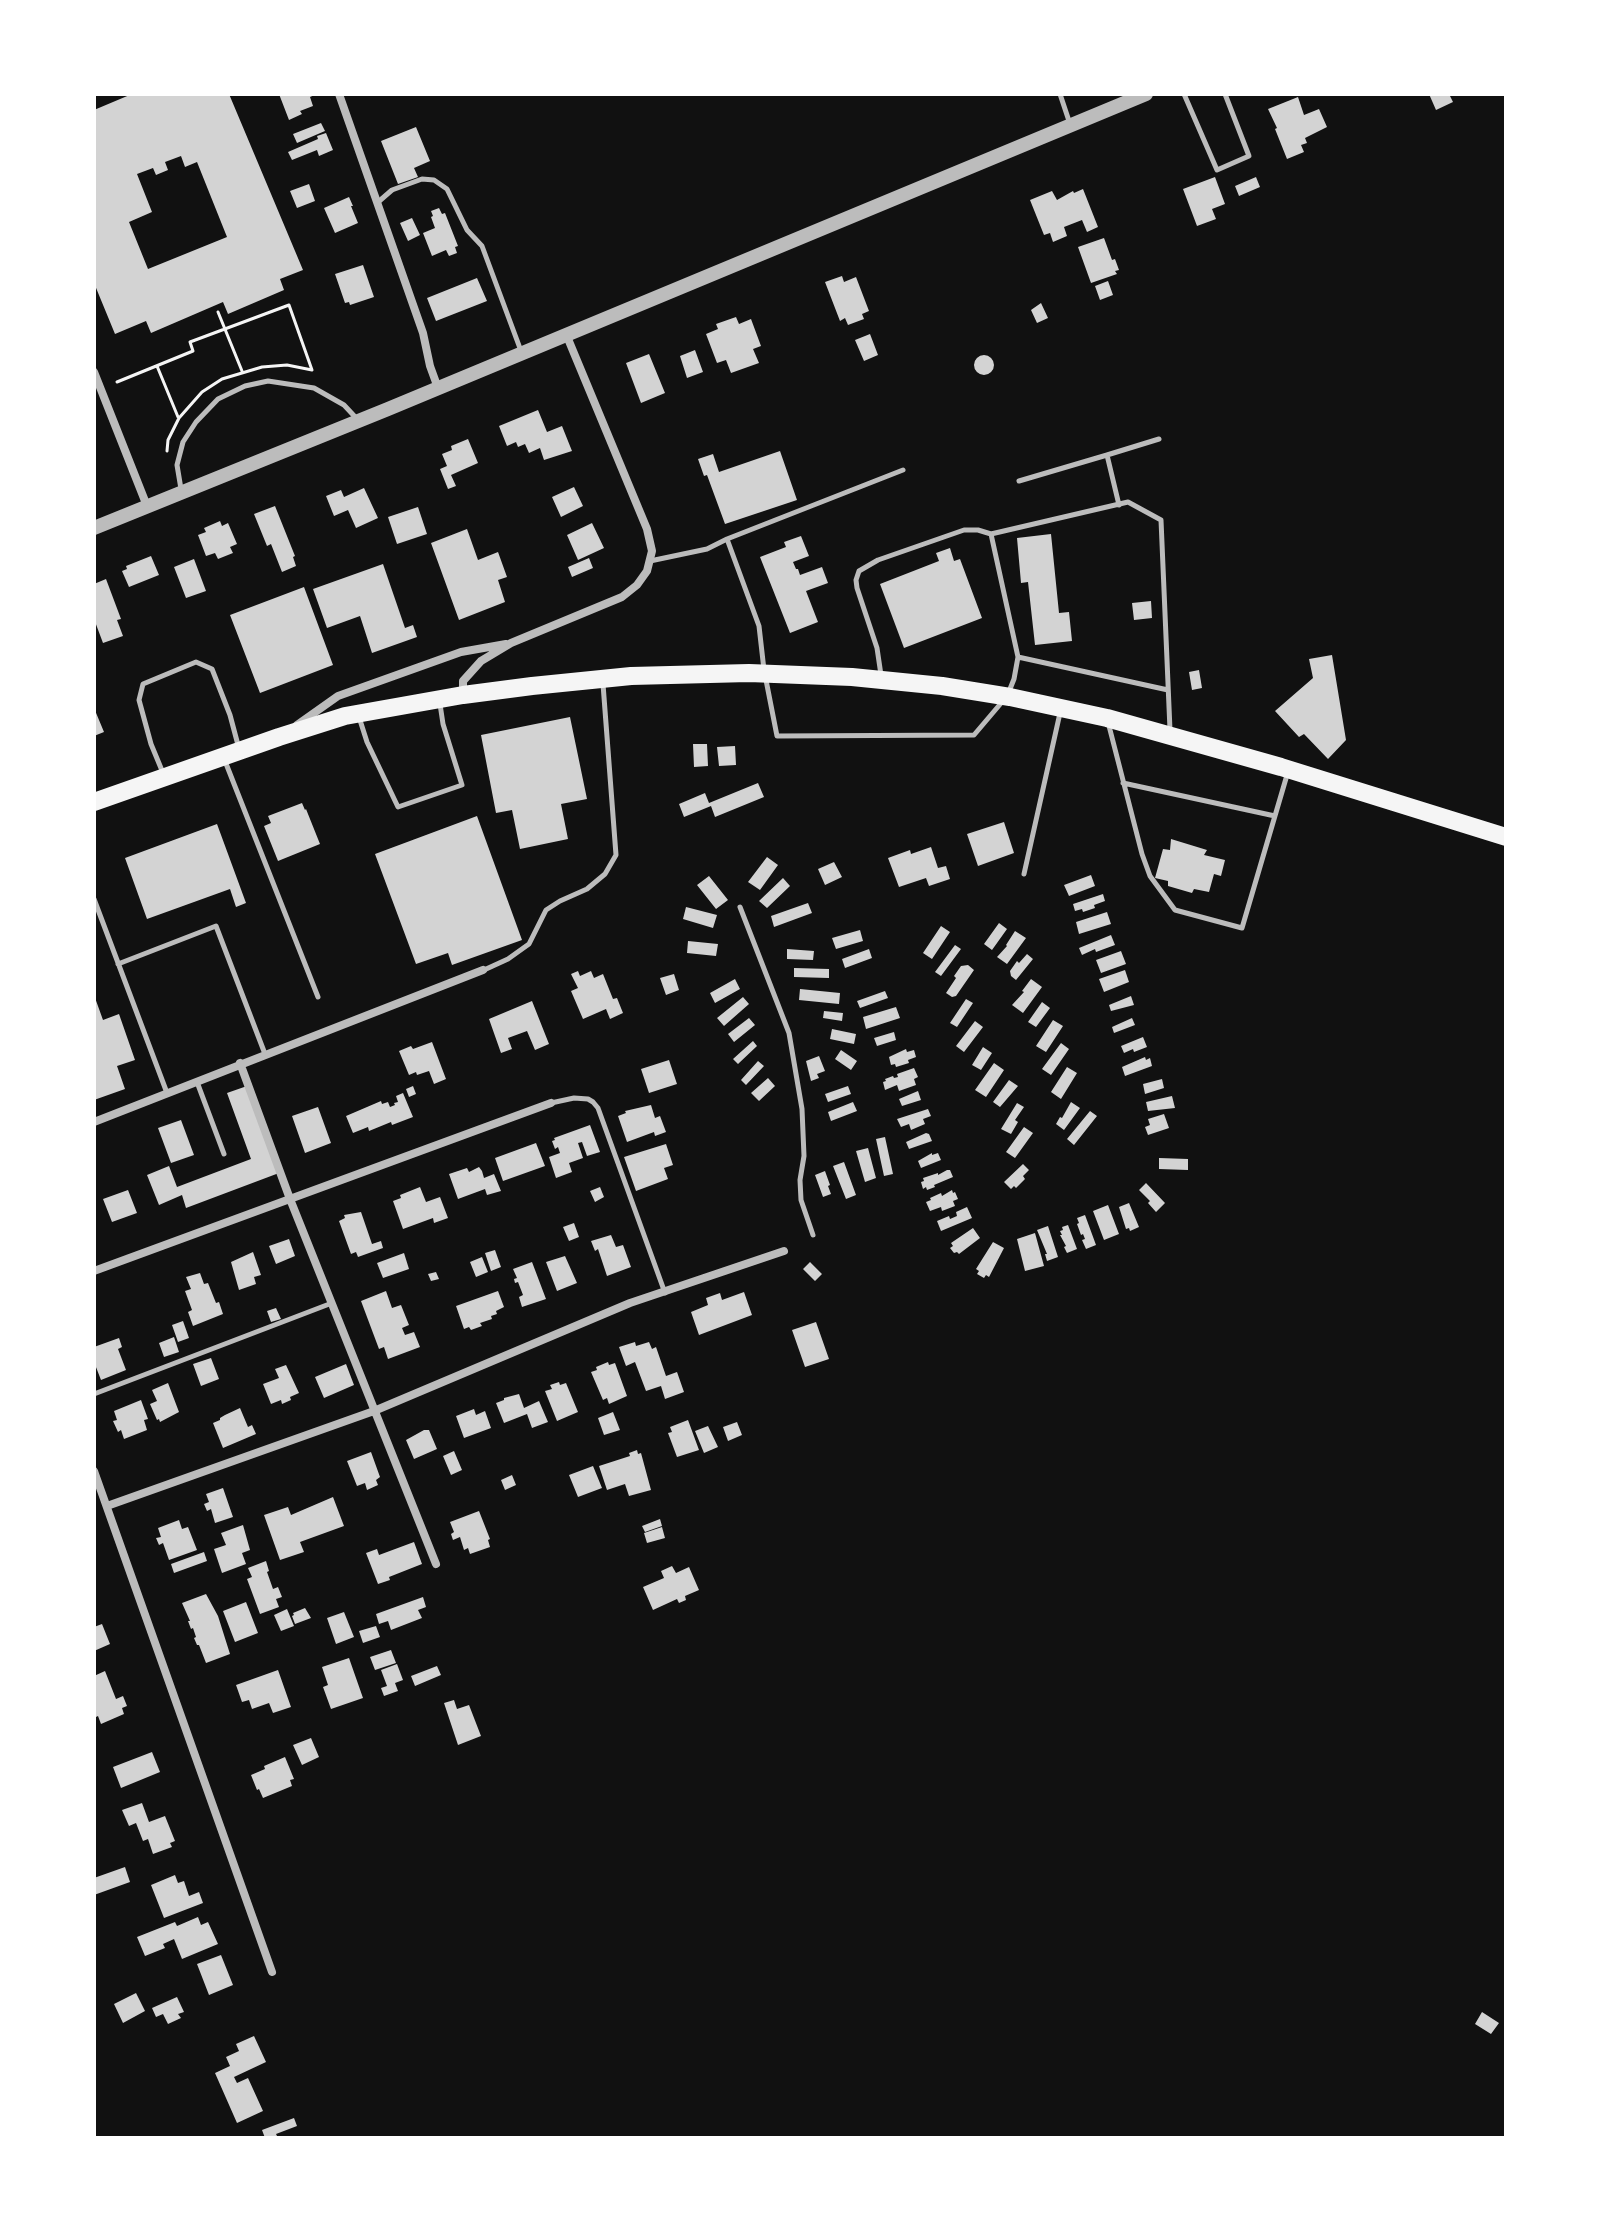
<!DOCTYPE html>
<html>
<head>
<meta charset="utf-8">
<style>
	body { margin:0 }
	#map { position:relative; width:1600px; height:2232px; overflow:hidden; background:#111; font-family:Quicksand,sans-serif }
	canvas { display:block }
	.frame { position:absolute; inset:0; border:96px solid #fff; pointer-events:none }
</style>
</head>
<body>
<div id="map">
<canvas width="1600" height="2232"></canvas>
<div class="frame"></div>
</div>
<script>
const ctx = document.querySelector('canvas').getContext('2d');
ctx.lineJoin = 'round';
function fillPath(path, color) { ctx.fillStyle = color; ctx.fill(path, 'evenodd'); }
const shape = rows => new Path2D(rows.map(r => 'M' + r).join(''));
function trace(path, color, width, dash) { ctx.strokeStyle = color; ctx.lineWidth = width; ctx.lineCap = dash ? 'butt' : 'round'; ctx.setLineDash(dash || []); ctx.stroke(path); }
const building = shape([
	[132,94,229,94,303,270,280,279,284,290,228,314,223,302,151,333,146,321,115,334,94,283,94,110],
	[181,156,185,167,197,162,227,237,148,269,129,222,152,212,137,174,153,168,156,175,168,170,165,162],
	[279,94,317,94,310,97,313,106,300,111,302,114,289,120],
	[1429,94,1449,94,1453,102,1436,110],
	[1298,97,1304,115,1319,109,1327,127,1305,138,1307,143,1301,145,1304,152,1287,159,1275,129,1277,128,1268,109],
	[321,123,325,131,297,143,293,134],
	[416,127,430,161,414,168,418,177,398,184,381,141],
	[326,133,333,150,319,156,317,150,292,160,288,152,318,139,317,136],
	[1215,177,1225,204,1212,209,1216,219,1197,226,1183,189],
	[1256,177,1260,187,1239,196,1235,186],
	[309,184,315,201,297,208,290,191],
	[1083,189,1098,227,1087,232,1082,220,1064,227,1067,236,1053,242,1050,233,1044,235,1030,200,1052,191,1057,200,1073,191,1074,193],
	[349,197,353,206,351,206,358,223,335,233,324,208],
	[439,208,442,214,445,213,458,246,455,247,457,253,449,256,446,250,432,256,423,233,435,228,431,217,433,216,431,211],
	[412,218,420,235,408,241,400,223],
	[1104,238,1112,260,1115,259,1119,270,1115,271,1117,274,1091,283,1078,247],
	[363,265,374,297,350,305,349,302,345,303,335,274],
	[842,276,844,282,856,277,869,311,862,314,864,319,848,325,845,318,840,321,825,282],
	[477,278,487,301,436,321,427,298],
	[1108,281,1113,295,1100,300,1095,286],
	[1041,303,1048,318,1037,323,1031,310],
	[736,317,739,324,751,319,761,346,753,349,759,363,731,373,726,360,717,363,706,334,718,329,716,324],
	[870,334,878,355,864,361,855,340],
	[695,350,703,372,687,378,680,356],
	[649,354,665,393,641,403,626,363],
	'974 365a10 10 0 1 1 20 0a10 10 0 1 1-20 0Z',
	[538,410,547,432,562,426,572,451,544,460,540,448,529,453,525,444,518,447,516,442,507,446,499,426],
	[468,439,478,463,451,475,456,486,448,489,440,469,447,466,442,454,452,450,451,446],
	[780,451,797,500,725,524,707,475,704,476,698,459,713,454,719,472],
	[574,487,583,506,561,517,552,497],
	[364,488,378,518,356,528,348,510,334,516,326,496,341,490,344,497],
	[275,506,295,556,293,557,296,566,282,572,271,544,267,546,254,514],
	[418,507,427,534,397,544,388,517],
	[220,521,222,526,228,523,237,544,230,547,233,553,218,559,215,553,206,556,198,535,206,532,204,528],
	[592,523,604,548,578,560,567,535],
	[467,529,478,560,498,552,507,577,498,580,505,602,459,620,431,543],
	[1051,534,1059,613,1069,612,1072,641,1035,645,1028,582,1021,583,1017,538],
	[801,536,809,556,793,562,796,569,798,569,800,575,822,567,828,583,806,591,818,622,790,633,760,557,786,547,784,542],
	[950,548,954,561,960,559,982,618,904,648,880,584,939,561,936,553],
	[151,556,159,575,129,587,122,571,127,569,126,566],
	[589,558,593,568,572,577,568,567],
	[194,559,206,591,186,598,174,567],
	[383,564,405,628,413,625,417,637,372,653,360,616,327,628,313,589],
	[106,579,121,619,117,620,123,636,103,643,94,619,94,584],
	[304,587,333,665,260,693,230,615],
	[1151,601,1152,618,1134,620,1132,603],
	[1332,655,1346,740,1328,759,1304,734,1299,737,1275,711,1313,678,1309,659],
	[1199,670,1202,688,1192,690,1189,672],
	[94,708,104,732,94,736],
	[570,717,587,799,561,804,568,839,520,849,512,810,496,813,481,735],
	[693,744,707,744,708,766,694,767],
	[735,746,736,765,719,766,717,747],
	[758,783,764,797,715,817,711,806,684,817,679,804,705,793,709,803],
	[302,803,305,810,306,809,320,844,278,861,264,826,271,823,268,816],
	[477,816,522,940,452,965,448,953,416,964,375,854],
	[1004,822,1014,853,978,866,967,834],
	[217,824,246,903,236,907,230,889,147,919,125,858],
	[1171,839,1207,850,1204,855,1225,860,1221,876,1214,874,1209,892,1194,889,1192,893,1168,886,1168,881,1155,878,1163,849,1170,850],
	[931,847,938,868,946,866,950,879,929,886,926,878,899,887,888,858,910,850,911,854],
	[767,857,778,865,760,890,748,882],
	[834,862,842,877,825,885,818,869],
	[1091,875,1095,886,1069,896,1064,885],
	[709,876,728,900,716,909,697,885],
	[783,878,790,886,767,908,759,901],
	[1103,894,1105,901,1094,905,1095,908,1083,912,1082,909,1075,911,1073,904],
	[808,903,812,913,774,927,771,916],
	[686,907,717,915,713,928,683,919],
	[1107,912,1111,924,1079,934,1076,922],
	[999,923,1007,929,992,950,984,944],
	[941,926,950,932,932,959,923,953],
	[860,930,863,941,836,949,832,938],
	[1015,931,1026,938,1007,964,997,957,1007,946,1006,945],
	[1111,935,1115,945,1096,952,1095,949,1082,955,1079,948],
	[688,941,718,944,716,956,687,953],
	[955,945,961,949,941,976,935,972],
	[787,949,814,951,813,960,787,959],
	[869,949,872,958,845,968,842,959],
	[1121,951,1126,964,1101,973,1096,960],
	[1027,954,1033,959,1016,980,1011,976,1010,971,1017,961,1019,963],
	[968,965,974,970,956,996,952,997,946,993,956,978,954,976,961,966],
	[794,968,829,969,829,978,794,977],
	[1125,970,1129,982,1104,992,1099,979],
	[578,971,580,976,591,971,594,978,603,974,613,999,617,998,623,1013,610,1019,606,1009,583,1019,571,991,578,988,571,974],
	[674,974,679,990,666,995,660,978],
	[735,979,740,989,715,1003,710,993],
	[1031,979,1042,987,1023,1013,1012,1005,1024,992,1022,991],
	[800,989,840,993,839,1004,799,1000],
	[885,991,888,998,860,1008,857,1001],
	[94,995,103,1020,119,1014,135,1060,117,1066,125,1089,94,1100],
	[1131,996,1134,1005,1111,1011,1109,1005],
	[743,997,749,1004,724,1026,717,1018],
	[966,999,973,1003,957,1027,950,1023],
	[532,1001,549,1044,535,1050,527,1031,508,1038,512,1049,501,1053,489,1019],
	[1042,1002,1050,1008,1036,1027,1028,1022],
	[896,1007,900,1018,866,1029,863,1017],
	[824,1011,843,1013,842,1021,823,1018],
	[749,1018,755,1025,734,1042,728,1034],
	[1132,1018,1135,1025,1114,1033,1112,1027],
	[1053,1020,1063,1026,1046,1052,1036,1046],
	[975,1021,983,1027,964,1052,956,1046],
	[832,1029,856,1034,854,1044,830,1039],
	[894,1032,896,1040,877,1046,874,1038],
	[1143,1037,1147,1047,1134,1052,1133,1049,1124,1053,1121,1046],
	[753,1041,757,1046,738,1064,733,1059],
	[432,1042,446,1079,434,1084,429,1071,417,1075,416,1072,409,1075,399,1051,411,1046,413,1049],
	[1061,1043,1069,1049,1051,1075,1042,1069],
	[983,1047,992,1053,981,1070,972,1065],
	[906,1049,907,1052,914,1050,916,1057,908,1060,909,1063,896,1067,895,1064,891,1065,889,1057],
	[841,1050,857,1061,851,1070,835,1059],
	[819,1056,825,1071,817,1074,819,1078,811,1081,806,1061],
	[1145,1057,1146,1060,1150,1058,1152,1066,1125,1076,1122,1067],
	[669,1060,677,1084,649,1093,641,1069],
	[758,1061,764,1066,746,1085,741,1080],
	[994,1063,1004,1070,986,1097,975,1090],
	[1067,1067,1077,1073,1061,1099,1051,1092],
	[914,1068,918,1077,914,1079,916,1085,899,1091,897,1085,885,1090,883,1082,886,1081,885,1079,893,1076,894,1078,898,1077,897,1074],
	[768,1078,775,1086,759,1101,751,1093],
	[1162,1079,1164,1088,1145,1094,1143,1084],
	[1009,1080,1018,1086,1000,1107,993,1102],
	[247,1086,279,1173,186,1208,182,1195,159,1205,147,1175,169,1166,177,1187,251,1159,227,1093],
	[413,1086,416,1094,409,1097,406,1089],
	[848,1086,851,1094,828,1102,825,1094],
	[918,1091,921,1100,902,1106,899,1099],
	[403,1093,413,1117,392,1125,391,1122,369,1131,368,1127,353,1133,346,1116,381,1101,382,1104,388,1102,390,1107,395,1105,394,1103,398,1102,396,1096],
	[1172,1096,1175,1108,1148,1111,1146,1102],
	[853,1102,857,1111,831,1121,828,1112],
	[1071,1102,1080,1108,1064,1130,1056,1124,1060,1117,1062,1118],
	[1017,1103,1024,1107,1015,1120,1018,1122,1011,1134,1001,1129],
	[651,1105,655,1118,660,1116,666,1132,655,1136,654,1132,627,1142,618,1116,626,1113,625,1111],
	[318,1107,331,1143,305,1153,292,1116],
	[928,1109,931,1116,923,1119,925,1124,911,1130,909,1124,901,1127,897,1119],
	[1090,1111,1097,1116,1074,1145,1067,1139],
	[1164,1114,1169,1128,1148,1135,1145,1127,1150,1125,1148,1119],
	[181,1120,194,1155,171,1163,158,1128],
	[590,1125,600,1152,587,1156,582,1142,578,1143,583,1158,569,1163,572,1172,556,1178,549,1157,560,1153,558,1147,555,1149,552,1141,555,1140,554,1138],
	[1024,1127,1033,1133,1015,1158,1006,1152],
	[926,1133,929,1134,932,1141,909,1149,906,1142],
	[885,1137,893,1174,884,1176,876,1139],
	[536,1143,545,1166,503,1181,495,1158],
	[666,1144,673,1165,664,1168,668,1179,636,1191,624,1157],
	[868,1148,876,1178,865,1182,856,1151],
	[932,1153,932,1155,938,1153,941,1160,921,1168,918,1161],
	[1159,1158,1188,1159,1188,1170,1159,1169],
	[844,1162,856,1195,846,1199,833,1166],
	[1023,1164,1029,1170,1023,1176,1025,1179,1016,1188,1014,1186,1011,1189,1004,1182],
	[479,1167,482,1171,484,1178,494,1174,501,1191,487,1195,485,1189,458,1199,449,1174,467,1168,469,1172],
	[947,1170,950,1170,953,1177,934,1185,935,1187,927,1190,926,1187,923,1189,921,1182,924,1181,923,1178,938,1173,938,1175],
	[825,1171,830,1185,828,1186,831,1194,823,1197,815,1175],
	[1146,1183,1165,1203,1156,1212,1148,1203,1150,1201,1139,1190],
	[420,1187,426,1202,440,1197,448,1218,434,1223,433,1218,403,1229,393,1201,401,1198,400,1195],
	[600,1187,604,1197,595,1202,590,1191],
	[128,1190,137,1213,112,1222,103,1199],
	[952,1190,953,1193,955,1192,958,1199,953,1201,955,1206,942,1211,941,1207,930,1211,926,1202,931,1200,930,1198,941,1193,942,1196],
	[1129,1203,1139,1227,1130,1231,1129,1228,1126,1229,1119,1207],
	[1108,1205,1119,1234,1104,1240,1093,1211],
	[967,1207,972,1218,941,1231,937,1221,949,1216,950,1219,957,1216,956,1212],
	[361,1212,372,1244,381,1241,383,1248,358,1257,356,1252,351,1254,339,1221,345,1218,344,1215],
	[1085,1215,1096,1245,1086,1249,1082,1240,1085,1239,1083,1234,1081,1235,1077,1224,1079,1223,1077,1218],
	[574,1223,579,1237,569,1241,563,1227],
	[1068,1225,1077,1249,1067,1253,1064,1247,1066,1246,1060,1235,1062,1235,1060,1231,1063,1230,1062,1227],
	[1048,1226,1058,1257,1047,1261,1045,1254,1047,1254,1037,1230],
	[973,1228,980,1238,959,1254,957,1252,954,1253,950,1248,953,1246,951,1243],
	[1035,1233,1044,1266,1025,1271,1017,1239],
	[611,1235,616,1247,623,1245,631,1267,607,1276,598,1249,595,1251,591,1241],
	[289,1239,295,1256,276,1264,269,1246],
	[993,1242,1004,1248,989,1277,986,1275,984,1278,977,1274,979,1271,976,1269],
	[495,1250,501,1267,491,1271,485,1253],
	[253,1252,261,1275,254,1277,256,1284,239,1290,231,1262],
	[404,1253,409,1269,383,1278,377,1263],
	[565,1256,577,1283,557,1291,546,1262],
	[482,1257,488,1272,476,1277,470,1262],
	[532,1262,546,1299,522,1307,519,1297,523,1295,518,1282,515,1283,514,1279,517,1278,513,1269],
	[810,1262,822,1274,815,1281,803,1269],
	[436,1272,439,1279,431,1281,428,1274],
	[200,1273,204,1284,208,1283,216,1303,219,1302,223,1314,193,1326,188,1312,192,1310,185,1291,191,1289,186,1277],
	[386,1291,392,1308,401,1305,409,1325,402,1328,405,1335,414,1332,420,1347,388,1359,384,1347,379,1349,361,1301],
	[498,1291,504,1307,496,1311,497,1314,491,1316,492,1319,480,1323,482,1326,471,1330,469,1327,464,1329,456,1306],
	[744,1292,752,1315,699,1335,691,1312,708,1305,706,1298,720,1293,722,1300],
	[276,1308,281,1319,271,1322,267,1311],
	[183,1321,189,1338,178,1342,172,1325],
	[816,1322,829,1359,805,1367,792,1330],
	[174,1337,179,1352,164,1357,159,1343],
	[119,1338,122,1347,118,1349,126,1370,101,1380,94,1362,94,1347],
	[635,1342,636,1346,649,1342,652,1349,656,1347,666,1376,677,1372,684,1392,665,1399,661,1386,646,1391,635,1362,626,1366,619,1347],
	[211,1358,219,1379,201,1386,193,1364],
	[608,1362,609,1365,615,1363,627,1396,609,1404,607,1398,603,1400,591,1372,597,1370,596,1367],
	[346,1364,354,1385,324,1398,315,1377],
	[286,1365,299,1393,290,1397,291,1400,282,1404,281,1400,271,1404,263,1384,279,1378,275,1369],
	[559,1382,560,1385,566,1383,578,1412,557,1421,545,1391,552,1389,550,1385],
	[168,1383,179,1412,160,1422,159,1419,157,1420,150,1404,157,1401,152,1390],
	[519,1394,524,1408,539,1401,548,1422,532,1428,527,1414,504,1423,496,1403,504,1400,504,1398],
	[141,1400,148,1419,144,1420,147,1430,124,1439,121,1430,118,1432,113,1421,117,1420,114,1411],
	[240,1408,248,1427,252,1425,256,1434,223,1448,213,1423,220,1420,220,1418,225,1415],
	[474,1409,476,1415,485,1411,491,1428,464,1438,456,1416],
	[613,1412,620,1430,604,1435,598,1418],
	[688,1420,699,1450,677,1457,668,1433,672,1432,670,1427],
	[737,1422,742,1435,728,1441,723,1427],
	[708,1426,718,1447,704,1453,695,1431],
	[424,1430,429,1430,437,1449,414,1459,406,1440],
	[637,1450,638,1454,641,1453,651,1490,629,1496,625,1484,607,1490,599,1466,630,1456,629,1453],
	[454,1451,462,1470,451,1475,443,1456],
	[371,1452,380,1477,376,1480,378,1485,367,1490,365,1483,357,1486,347,1461],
	[593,1466,602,1488,578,1497,569,1475],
	[512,1475,516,1485,505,1490,501,1480],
	[223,1488,233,1517,215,1523,211,1509,207,1511,204,1504,209,1502,206,1494],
	[333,1497,344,1526,300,1542,304,1552,280,1560,264,1515,288,1507,291,1515],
	[479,1511,490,1539,488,1540,490,1547,470,1554,468,1548,464,1550,460,1537,453,1540,451,1534,454,1532,450,1522],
	[660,1519,662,1526,645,1532,642,1526],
	[179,1520,182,1529,188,1527,197,1550,169,1560,163,1543,159,1545,156,1538,161,1537,158,1528],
	[243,1525,250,1550,242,1553,246,1564,222,1573,214,1549,226,1545,221,1533],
	[662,1527,665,1538,647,1543,644,1533],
	[414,1542,422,1564,389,1577,390,1580,378,1584,366,1553,377,1549,379,1555],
	[204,1552,207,1561,174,1573,171,1564],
	[266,1561,269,1571,267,1572,273,1589,278,1587,282,1597,276,1599,279,1607,260,1614,247,1579,252,1577,248,1568],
	[672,1566,676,1573,689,1567,699,1590,685,1596,686,1600,679,1603,677,1599,653,1610,643,1587,664,1578,661,1571],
	[206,1594,218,1616,230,1654,206,1663,199,1645,197,1645,194,1638,196,1637,193,1628,191,1629,188,1621,190,1621,182,1603],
	[423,1597,426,1607,418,1610,422,1618,391,1630,388,1621,379,1624,376,1614],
	[246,1602,258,1633,235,1642,223,1611],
	[305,1608,311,1618,295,1624,292,1616,294,1615,293,1613],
	[287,1609,294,1626,281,1631,274,1615],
	[344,1612,354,1637,336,1644,327,1618],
	[102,1624,110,1644,94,1651,94,1627],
	[376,1626,380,1637,363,1643,359,1631],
	[391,1650,396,1663,375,1670,370,1657],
	[349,1658,363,1698,331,1709,323,1687,328,1685,322,1667],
	[397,1664,403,1680,395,1683,398,1691,384,1696,381,1688,387,1686,381,1670],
	[437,1666,441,1675,415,1686,411,1676],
	[278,1670,291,1707,273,1713,269,1703,252,1709,249,1700,242,1702,236,1685],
	[105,1671,116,1699,123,1696,127,1706,122,1708,124,1714,101,1724,98,1716,94,1718,94,1695,96,1694,94,1676],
	[454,1700,457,1709,469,1705,481,1736,458,1745,444,1703],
	[311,1738,319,1757,302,1765,293,1745],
	[152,1752,160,1772,121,1788,113,1767],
	[285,1757,294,1779,290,1780,292,1786,263,1798,259,1789,257,1790,251,1775,265,1769,264,1766],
	[142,1803,149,1822,165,1816,175,1841,170,1843,172,1847,153,1854,148,1839,143,1841,136,1823,129,1826,122,1810],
	[125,1867,130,1882,94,1895,94,1878],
	[175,1875,178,1883,184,1881,189,1896,199,1892,203,1903,164,1918,151,1885],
	[198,1917,201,1925,208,1922,218,1944,182,1959,174,1939,163,1944,165,1948,145,1956,137,1937,175,1922,177,1926],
	[221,1955,233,1985,209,1995,197,1964],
	[136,1993,145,2011,123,2023,114,2004],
	[177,1997,184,2012,178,2014,181,2018,168,2024,163,2014,156,2017,152,2008],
	[1482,2012,1499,2023,1491,2034,1475,2024],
	[254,2036,266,2062,234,2077,237,2083,248,2078,263,2111,237,2123,215,2073,230,2066,226,2057,239,2051,236,2044],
	[294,2118,297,2126,276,2134,278,2138,265,2138,262,2130]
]);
const path = shape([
	[218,312,242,371],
	[157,366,178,417],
	[117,382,193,351,190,342,289,305,312,370,287,365,262,367,222,379,202,392,179,418,168,440,167,451]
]);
const service = shape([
	[1060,94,1070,124],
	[1184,94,1217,170,1249,156,1225,94],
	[377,203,392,190,422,179,434,180,447,189,467,230,482,246,521,351],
	[1107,455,1159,439],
	[1019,481,1107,455,1119,505],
	[181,489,177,465,183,442,196,422,218,399,245,386,268,381,314,388,344,405,358,420],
	[650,561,707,549,727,539],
	[764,670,759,626,727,539,903,470],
	[881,675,877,648,857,588,856,580,859,571,878,560,964,530,978,530,991,534],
	[766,680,777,736,974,735,1002,702],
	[1168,690,1018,657,991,534,1128,502,1161,520,1170,730],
	[1008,694,1014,679,1018,657],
	[359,717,367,742,398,807,462,785,443,724,440,704],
	[1108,722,1142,854,1150,876,1175,910,1242,928,1287,775],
	[225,761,318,997],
	[163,773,151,744,139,700,143,684,196,662,212,669,230,715,238,745],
	[1123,783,1275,816],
	[1024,874,1060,713],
	[94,899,167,1093],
	[740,907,789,1033,802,1109,804,1156,800,1180,801,1200,813,1235],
	[118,964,216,926,265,1054],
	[484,970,508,959,529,944,546,910,560,901,587,889,605,874,616,855,603,684],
	[197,1082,224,1154],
	[551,1103,574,1098,588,1099,593,1102,598,1108,665,1293],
	[94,1394,332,1303]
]);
const minor = shape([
	[339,94,423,333,430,366,438,388],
	[94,372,147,506],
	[463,695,463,681,481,661,511,643,622,597,637,585,647,571,652,551,647,529,566,334],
	[297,725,338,696,461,652,506,644],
	[240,1063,290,1199,436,1564],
	[94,1122,483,970],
	[94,1271,551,1103],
	[94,1471,272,1972],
	[107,1506,374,1411,630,1303,784,1251]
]);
const tertiary = shape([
	[94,528,388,409,1146,94]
]);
const primary = shape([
	[94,802,279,737,345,716,463,695,532,686,631,676,749,673,852,677,942,686,1010,697,1107,718,1281,767,1506,837]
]);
fillPath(building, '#d3d3d3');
trace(path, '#f5f5f5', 3);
trace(service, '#bcbcbc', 5);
trace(minor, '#bcbcbc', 8);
trace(tertiary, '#bcbcbc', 14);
trace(primary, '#f5f5f5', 18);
</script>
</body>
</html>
